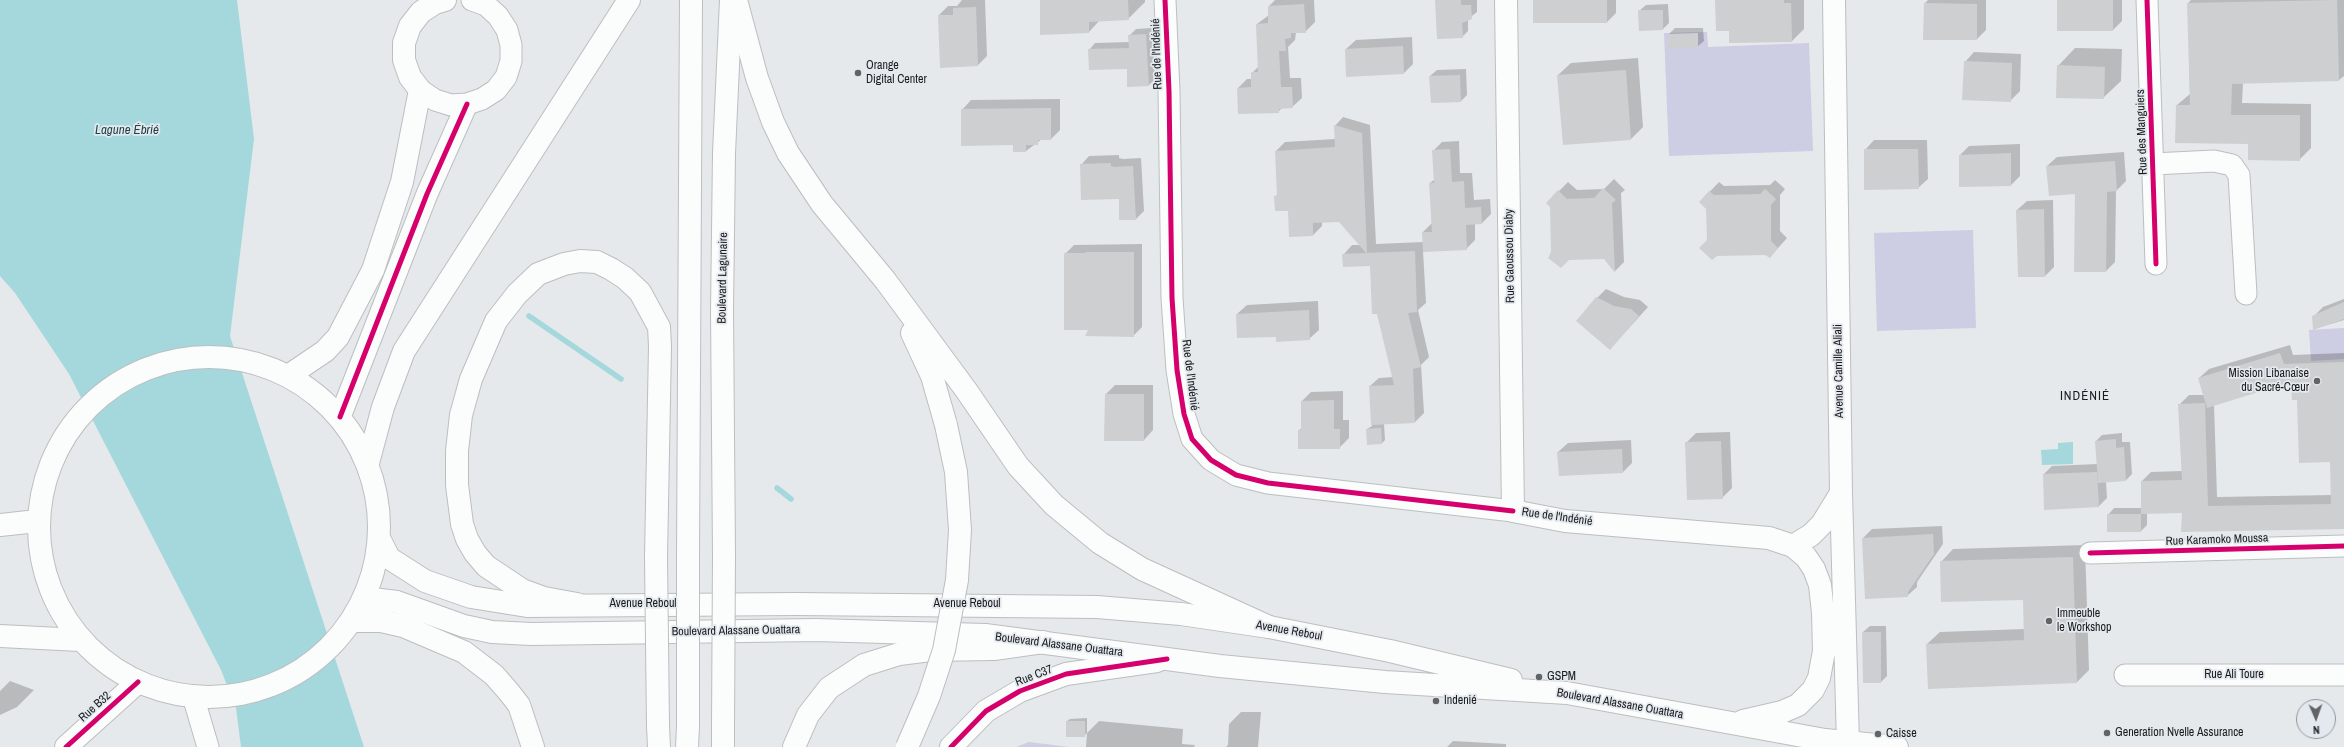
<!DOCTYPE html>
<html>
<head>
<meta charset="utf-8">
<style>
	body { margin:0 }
	#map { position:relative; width:2344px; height:747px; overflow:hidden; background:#e6e9eb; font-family:"Archivo Narrow",sans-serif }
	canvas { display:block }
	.north { position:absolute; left:2296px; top:699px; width:40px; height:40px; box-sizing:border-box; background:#e3e9ee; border:1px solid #92979a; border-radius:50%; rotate:178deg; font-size:11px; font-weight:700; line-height:16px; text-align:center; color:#191b1d }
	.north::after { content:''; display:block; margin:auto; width:14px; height:18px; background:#616365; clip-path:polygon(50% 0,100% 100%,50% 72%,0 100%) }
</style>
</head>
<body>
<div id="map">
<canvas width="2344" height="747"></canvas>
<div class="north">N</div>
</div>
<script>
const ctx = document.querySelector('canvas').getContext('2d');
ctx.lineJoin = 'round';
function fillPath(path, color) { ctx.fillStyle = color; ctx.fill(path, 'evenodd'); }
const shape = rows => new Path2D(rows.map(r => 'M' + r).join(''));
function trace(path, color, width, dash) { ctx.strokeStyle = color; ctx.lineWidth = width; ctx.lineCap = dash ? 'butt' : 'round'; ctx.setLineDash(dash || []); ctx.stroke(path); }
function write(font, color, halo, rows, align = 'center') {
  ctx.font = font + ' "Archivo Narrow",sans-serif'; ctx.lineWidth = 3.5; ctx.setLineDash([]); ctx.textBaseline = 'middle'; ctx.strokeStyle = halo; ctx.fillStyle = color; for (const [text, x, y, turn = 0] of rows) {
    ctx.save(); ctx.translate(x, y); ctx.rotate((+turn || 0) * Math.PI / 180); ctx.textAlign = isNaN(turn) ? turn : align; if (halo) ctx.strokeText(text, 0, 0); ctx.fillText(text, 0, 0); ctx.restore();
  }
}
const green = shape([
	[1707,32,1708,47,1809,43,1813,151,1669,156,1664,33],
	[1973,230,1976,328,1877,331,1874,233],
	[2344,328,2344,359,2311,361,2309,330],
	[1029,742,1070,747,1016,747]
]);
const water = shape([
	[0,0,237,0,254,139,230,336,364,747,241,747,236,708,221,670,69,374,15,293,0,276],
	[2073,442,2073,464,2042,465,2041,450,2058,449,2058,443]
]);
const shadow = shape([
	[962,0,985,0,987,56,978,65,939,15,948,6,957,6],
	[1041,0,1145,0,1145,2,1128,19,1100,20,1089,32],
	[1275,0,1314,0,1315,22,1305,32,1296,32,1295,40,1288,47,1290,78,1301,78,1302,98,1292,107,1282,108,1278,112,1238,88,1247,79,1252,79,1252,73,1259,66,1257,24,1269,15,1269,6],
	[1436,0,1477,0,1477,12,1468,19,1468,31,1462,37],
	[1534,0,1616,0,1616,13,1607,22],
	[1716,0,1804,0,1804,29,1792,41,1730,30],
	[1928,0,1986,0,1986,30,1977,39,1925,3],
	[2058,0,2122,0,2122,21,2113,30],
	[2191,0,2344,0,2344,76,2339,80,2243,83,2242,103,2311,104,2311,148,2299,160,2249,143,2177,105,2190,94,2188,3],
	[1668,4,1669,23,1663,29,1639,11,1646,5],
	[1152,28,1155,79,1149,85,1128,68,1089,50,1095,43,1130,42,1129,36,1136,29],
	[1675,28,1703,28,1704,41,1697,47,1669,34],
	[1412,37,1413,64,1404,73,1346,49,1356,40],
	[2075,48,2122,49,2121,81,2103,98,2058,66],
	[1974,52,2021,54,2020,91,2010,101,1965,62],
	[1638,58,1643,127,1631,139,1558,75,1571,63],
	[1466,69,1467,95,1461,101,1430,76,1437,70],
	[1060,99,1060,130,1051,139,1042,139,1026,151,962,110,971,100],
	[1343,117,1370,125,1376,244,1424,242,1423,232,1432,223,1430,183,1435,179,1433,151,1442,142,1459,141,1460,173,1472,173,1474,200,1490,199,1491,214,1482,223,1475,223,1475,240,1466,249,1423,251,1426,303,1418,310,1429,357,1421,365,1424,413,1415,422,1384,424,1385,440,1382,443,1368,444,1367,429,1372,426,1370,386,1379,378,1393,377,1371,265,1344,254,1352,245,1360,245,1339,221,1322,222,1322,226,1313,235,1276,196,1278,193,1276,151,1285,142,1335,139,1335,126],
	[1874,140,1927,140,1928,179,1918,188,1865,150],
	[2020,144,2020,176,2011,185,1960,186,1960,155,1969,146],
	[2124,152,2126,181,2116,191,2115,262,2106,271,2076,193,2047,166,2057,157],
	[1119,155,1119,158,1123,159,1141,158,1144,211,1136,219,1120,198,1081,165,1089,156],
	[1614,179,1625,190,1621,193,1624,262,1615,271,1604,258,1552,253,1559,191,1568,182,1577,190,1604,189],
	[1775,180,1785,189,1780,195,1780,231,1787,238,1770,257,1766,254,1708,241,1707,208,1700,202,1719,182,1724,186,1770,185],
	[2053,200,2054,267,2045,276,2017,210,2027,201],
	[1142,244,1142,327,1133,336,1089,329,1065,254,1074,245],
	[1606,289,1624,297,1640,300,1648,307,1610,349,1597,298],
	[2344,299,2344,320,2314,329,2313,317,2323,307],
	[1318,301,1319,330,1309,339,1276,336,1237,314,1247,305],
	[2290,345,2293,355,2344,353,2344,528,2183,512,2147,513,2147,525,2141,531,2108,515,2114,508,2142,508,2142,481,2151,472,2182,471,2179,405,2189,395,2204,395,2199,378,2209,369],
	[2292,381,2331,461,2332,495,2217,497,2214,404],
	[1115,385,1153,385,1153,430,1144,440,1105,440,1106,394],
	[1343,391,1343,420,1349,420,1349,438,1339,448,1299,430,1302,428,1302,401,1311,392],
	[1730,432,1732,488,1722,498,1686,443,1696,433],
	[2122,433,2122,442,2130,442,2132,474,2126,480,2106,482,2107,498,2099,506,2044,474,2052,466,2098,464,2096,441,2102,435],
	[1631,440,1632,463,1623,472,1558,452,1568,443],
	[1942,526,1943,544,1917,582,1917,587,1907,596,1863,538,1872,529],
	[2085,545,2089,670,2077,682,1929,688,1927,644,1940,632,2025,629,2024,599,1941,562,1953,549],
	[1870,626,1886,626,1887,676,1881,682,1863,632],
	[10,681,34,690,17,707,0,715,0,691],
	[1241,712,1261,712,1258,747,1226,747,1228,745,1229,724],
	[1087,718,1087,733,1099,721,1183,729,1182,744,1195,745,1194,747,1086,747,1087,733,1084,736,1067,721,1070,719],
	[1453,741,1506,744,1506,747,1447,747]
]);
const stream = shape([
	[529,316,621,379],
	[777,488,791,499]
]);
const building = shape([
	[1040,0,1128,0,1129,20,1089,22,1089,33,1040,35],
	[1435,0,1461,0,1461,5,1471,5,1472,19,1462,23,1463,38,1437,39],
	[1533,0,1607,0,1607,23,1533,23],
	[1715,0,1784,0,1784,3,1791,3,1792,42,1729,43,1729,31,1716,31],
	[2057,0,2113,0,2113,31,2057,31],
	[2337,0,2339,81,2232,84,2231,115,2300,115,2300,161,2248,160,2248,144,2175,143,2176,105,2190,105,2187,3],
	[1924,3,1977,4,1977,40,1923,40],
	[1304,4,1306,33,1291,33,1291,38,1285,39,1286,51,1279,51,1281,87,1292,87,1293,108,1279,109,1279,113,1238,114,1237,88,1251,87,1251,72,1258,72,1256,24,1268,23,1268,6],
	[976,7,978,66,940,68,938,15,953,15,953,8],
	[1638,10,1663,10,1663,30,1639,31],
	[1698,33,1698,48,1668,49,1668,34],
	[1146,34,1149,86,1127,87,1127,69,1089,70,1088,49,1129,48,1128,35],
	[1403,46,1404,74,1346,77,1345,49],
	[1964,61,2012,63,2011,102,1962,100],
	[2057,65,2105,67,2104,99,2056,98],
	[1626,70,1631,140,1563,145,1557,75],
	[1460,75,1461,102,1431,103,1429,76],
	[1051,108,1051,140,1038,140,1038,145,1026,145,1026,152,1013,152,1013,145,961,146,961,109],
	[1334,125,1362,133,1367,253,1415,251,1417,312,1408,313,1421,367,1413,369,1415,423,1371,425,1369,386,1394,385,1377,314,1372,314,1370,266,1343,267,1342,254,1366,253,1339,222,1313,223,1313,236,1289,237,1288,211,1275,211,1274,196,1277,196,1275,151,1335,147],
	[1450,149,1452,182,1464,181,1465,208,1481,207,1482,224,1466,225,1467,250,1423,252,1422,232,1432,232,1429,183,1434,183,1432,150],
	[1864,149,1918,149,1919,189,1864,190],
	[2011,153,2011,186,1959,187,1959,155],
	[2115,161,2117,191,2107,192,2106,272,2074,272,2075,194,2049,196,2046,166],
	[1111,163,1111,166,1114,167,1133,166,1136,220,1119,220,1119,199,1081,200,1080,164],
	[1603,188,1616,200,1612,203,1615,273,1604,259,1569,260,1561,268,1548,258,1551,252,1550,207,1546,203,1558,190,1567,199,1594,198],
	[1765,189,1776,199,1771,205,1771,241,1778,248,1770,258,1765,255,1717,256,1712,260,1699,248,1707,240,1706,209,1699,202,1709,191,1714,195,1760,194],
	[2044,209,2045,277,2018,277,2016,210],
	[1086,252,1134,252,1134,337,1085,336,1088,330,1064,330,1064,253,1086,253],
	[1596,297,1614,306,1631,309,1639,316,1610,350,1576,321],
	[2344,302,2344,319,2313,330,2312,316],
	[1309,310,1310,340,1276,342,1276,337,1237,338,1236,314],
	[2280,353,2284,364,2344,362,2344,529,2181,532,2182,513,2141,514,2141,481,2182,480,2178,404,2205,403,2208,506,2331,504,2330,462,2299,463,2297,400,2292,400,2291,382,2207,408,2198,378],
	[1105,394,1144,394,1144,441,1104,441],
	[1334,400,1334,429,1340,429,1340,449,1298,449,1298,430,1301,430,1301,401],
	[1381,428,1382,444,1367,445,1366,429],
	[2116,439,2116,448,2124,447,2126,481,2098,483,2095,441],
	[1721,441,1723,499,1687,500,1685,442],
	[1622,449,1623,473,1559,476,1557,452],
	[2097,472,2099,507,2044,510,2043,474],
	[2107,514,2141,514,2141,532,2107,532],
	[1933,534,1934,554,1908,592,1908,597,1865,599,1862,538],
	[2073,557,2077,683,1928,689,1926,644,2024,640,2023,600,1941,602,1940,561],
	[1862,632,1881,632,1881,683,1863,683],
	[1066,721,1085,721,1085,737,1066,737]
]);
const minor = shape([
	[1165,0,1169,91,1172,298,1177,370,1184,414,1192,439,1211,460,1236,475,1268,483,1513,511],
	[2147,0,2156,264],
	[420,90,435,100,451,105,467,104,482,99,496,90,506,77,511,61,511,45,507,30,498,16,486,5,472,0],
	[2153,164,2214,161,2232,165,2239,175,2246,294],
	[340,417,427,194,467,104],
	[2090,553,2344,546],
	[2125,675,2344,675],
	[193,696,208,747]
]);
const tertiary = shape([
	[66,747,138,682],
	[951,747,986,711,1020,691,1066,674,1157,661]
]);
const secondary = shape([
	[1506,0,1513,511,1565,521,1769,538,1793,546,1806,557,1814,569,1820,585,1823,613,1824,651,1819,678,1813,690,1798,705,1782,712,1743,721],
	[1834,0,1841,493,1848,743],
	'39 527a170 170 0 1 1 340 0a170 170 0 1 1-340 0Z',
	[288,376,325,351,338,337,373,270,402,182,420,90,410,77,404,60,404,43,410,26,421,12,435,3,445,0],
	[368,463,383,407,404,351,629,0],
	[0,525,37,521],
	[380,540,389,558,425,581,471,597,527,606,797,604,1097,607,1181,614,1269,627,1390,651,1511,680],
	[1793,546,1811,535,1822,524,1841,493],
	[364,598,397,602,464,626,492,632,531,634,816,630,985,635,1220,666,1385,682,1567,693,1825,740,1897,747],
	[0,636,80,640]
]);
const trunk = shape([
	[736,0,757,78,773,122,788,153,822,204,885,280,966,390,1018,466,1054,505,1100,543,1142,569,1269,627],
	[912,333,932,376,946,425]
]);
const motorway = shape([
	[688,556,691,0],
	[724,556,722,311,724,153,731,0],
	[577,604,544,598,522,590,486,566,475,553,467,539,462,524,457,485,457,451,461,415,471,379,496,321,517,294,538,274,564,264,580,261,597,262,611,269,625,278,640,292,659,327,660,346,656,557],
	[352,621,381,621,403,626,464,652,494,675,508,691,519,705,533,747],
	[658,726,659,747],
	[687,747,688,726],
	[723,747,723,726],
	[794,747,808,715,829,688,864,665,899,654,931,650,994,649,1043,642]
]);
const trunkBridge = shape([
	[907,747,929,696,944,650,957,580,960,530,956,472,946,425]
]);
const motorwayBridge = shape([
	[656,557,658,726],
	[688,726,688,556],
	[723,726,724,556]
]);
const cycleway = shape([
	[1165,0,1169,91,1172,298,1177,370,1184,414,1192,439,1211,460,1236,475,1268,483,1513,511],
	[2147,0,2156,264],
	[340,417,427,194,467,104],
	[2090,553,2344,546],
	[66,747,138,682],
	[951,747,986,711,1020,691,1066,674,1167,659]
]);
const markers = [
	[858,73,4,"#616365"],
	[2317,381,4,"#616365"],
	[2049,621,4,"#616365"],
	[1539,677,4,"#616365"],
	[1436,701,4,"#616365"],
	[2107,733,4,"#616365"],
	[1878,734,4,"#616365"]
];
const streetNames = [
	["Rue de l'Indénié",1157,54,-92],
	["Rue des Manguiers",2142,132,-92],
	["Rue Gaoussou Diaby",1510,256,-91],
	["Boulevard Lagunaire",723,278,-89],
	["Avenue Camille Aliali",1839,371,-91],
	["Rue de l'Indénié",1190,375,83],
	["Rue de l'Indénié",1557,517,8],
	["Rue Karamoko Moussa",2217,540,-2],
	["Avenue Reboul",643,604],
	["Avenue Reboul",967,604],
	["Boulevard Alassane Ouattara",736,631,-1],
	["Avenue Reboul",1289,631,10],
	["Boulevard Alassane Ouattara",1059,645,7],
	["Rue Ali Toure",2234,675],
	["Rue C37",1034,676,-21],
	["Boulevard Alassane Ouattara",1620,704,10],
	["Rue B32",95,707,-42]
];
const poiNames = [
	["Orange",866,66],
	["Digital Center",866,80],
	["Mission Libanaise",2309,374,"right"],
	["du Sacré-Cœur",2309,388,"right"],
	["Immeuble",2057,614],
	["le Workshop",2057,628],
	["GSPM",1547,677],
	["Indenié",1444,701],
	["Generation Nvelle Assurance",2115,733],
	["Caisse",1886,734]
];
const waterNames = [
	["Lagune Ébrié",127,131]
];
const neighbourhoodNames = [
	["INDÉNIÉ",2085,397]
];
fillPath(green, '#cdcde3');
fillPath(water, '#a4d8dc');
fillPath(shadow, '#0003');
trace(stream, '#a4d8dc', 5.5);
fillPath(building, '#cdcfd1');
trace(minor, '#bcbec0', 23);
trace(tertiary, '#bcbec0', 24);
trace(secondary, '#bcbec0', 24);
trace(trunk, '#bcbec0', 24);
trace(motorway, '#bcbec0', 24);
trace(minor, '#fbfcfc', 21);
trace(tertiary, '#fbfcfc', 22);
trace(secondary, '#fbfcfc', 22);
trace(trunk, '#fbfcfc', 22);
trace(motorway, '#fbfcfc', 22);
trace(trunkBridge, '#bcbec0', 24, []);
trace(motorwayBridge, '#bcbec0', 24, []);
trace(trunkBridge, '#fbfcfc', 22);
trace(motorwayBridge, '#fbfcfc', 22);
trace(cycleway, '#d6006c', 5);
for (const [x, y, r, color] of markers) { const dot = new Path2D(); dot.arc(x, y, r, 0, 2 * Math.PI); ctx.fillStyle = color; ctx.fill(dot); trace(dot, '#e3e9ee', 1.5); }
write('12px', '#191b1d', '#e3e9ee', streetNames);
write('12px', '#191b1d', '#e3e9ee', poiNames, 'left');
write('italic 13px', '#1e4144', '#e3e9ee', waterNames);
ctx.letterSpacing = '1px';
write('13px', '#191b1d', '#e3e9ee', neighbourhoodNames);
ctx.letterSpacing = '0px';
</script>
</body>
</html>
